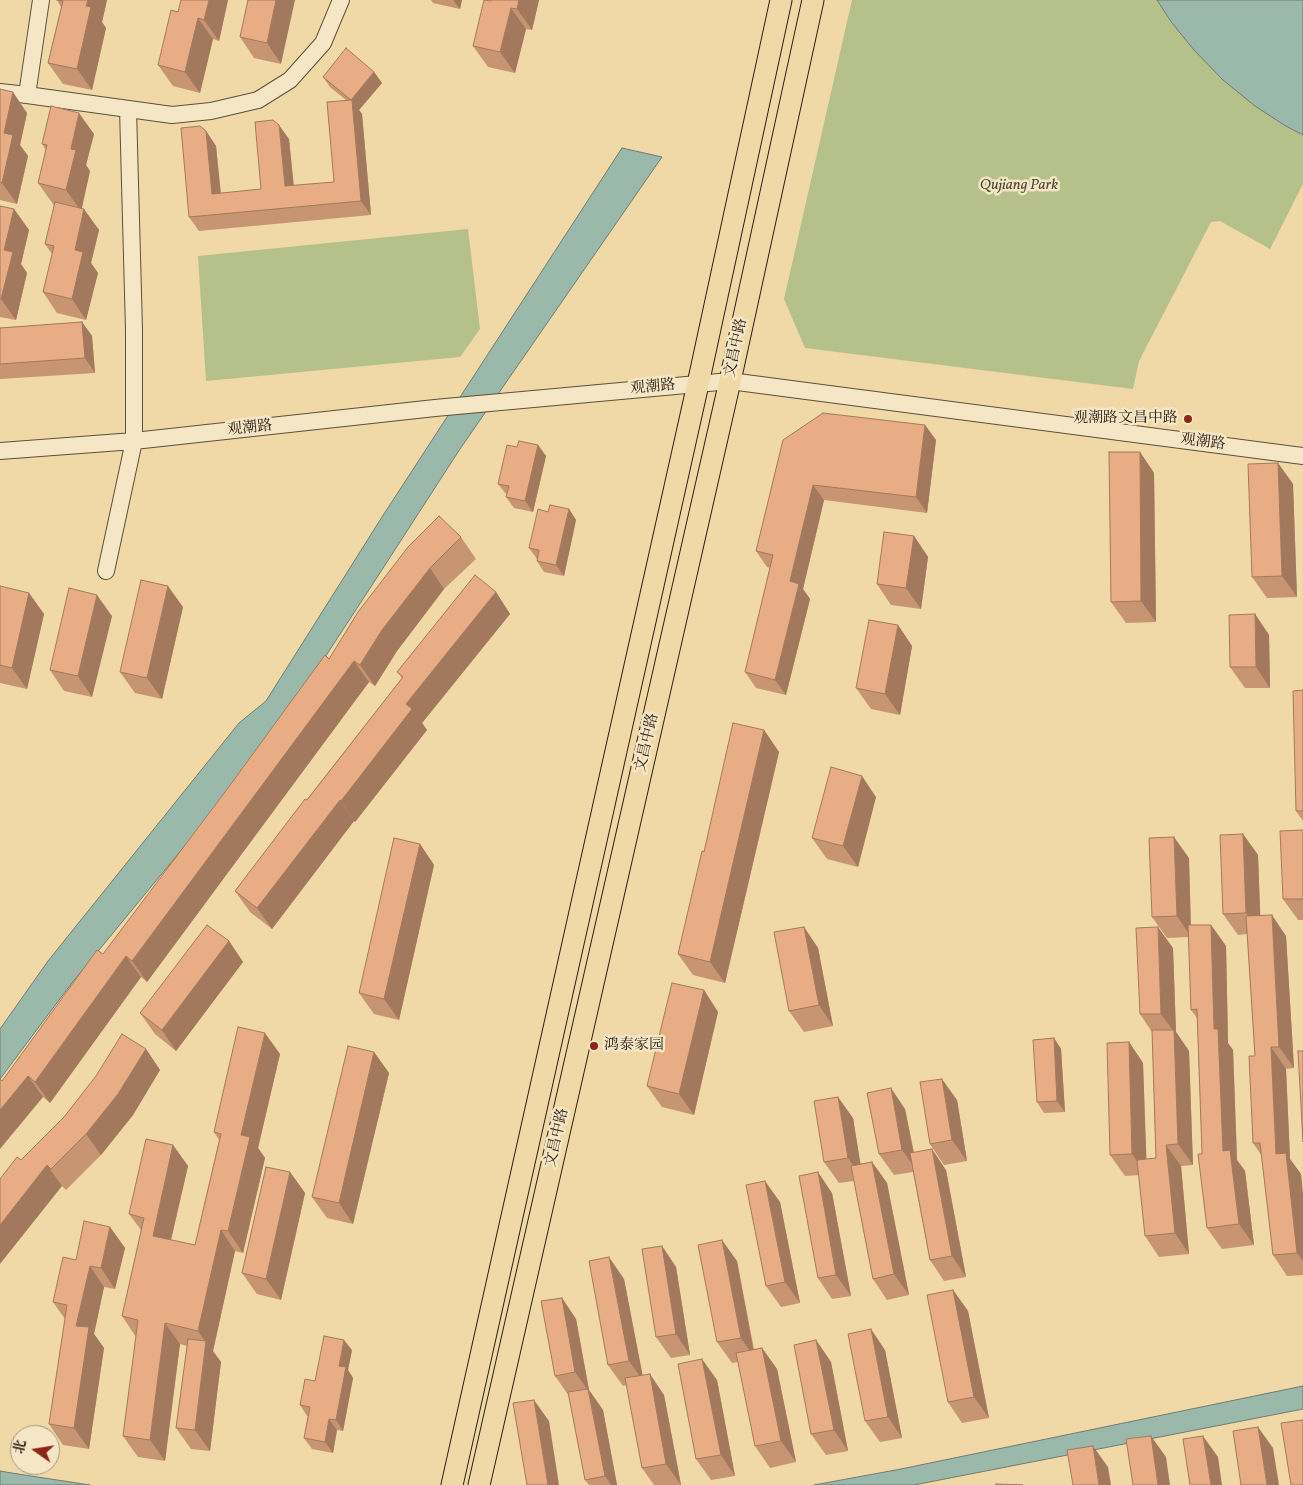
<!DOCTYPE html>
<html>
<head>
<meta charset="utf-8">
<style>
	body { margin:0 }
	#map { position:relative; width:1303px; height:1485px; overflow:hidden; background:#f0d8a7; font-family:Vollkorn,"Noto Serif SC",serif }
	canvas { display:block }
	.north { position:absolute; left:10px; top:1425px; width:50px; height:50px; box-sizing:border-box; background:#f5e6c6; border:1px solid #a59881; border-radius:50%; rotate:283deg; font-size:14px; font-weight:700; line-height:20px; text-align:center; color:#2c2319 }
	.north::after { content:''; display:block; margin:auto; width:18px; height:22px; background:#8f2418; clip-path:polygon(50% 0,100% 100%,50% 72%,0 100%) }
</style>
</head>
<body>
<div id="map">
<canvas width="1303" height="1485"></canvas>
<div class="north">北</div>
</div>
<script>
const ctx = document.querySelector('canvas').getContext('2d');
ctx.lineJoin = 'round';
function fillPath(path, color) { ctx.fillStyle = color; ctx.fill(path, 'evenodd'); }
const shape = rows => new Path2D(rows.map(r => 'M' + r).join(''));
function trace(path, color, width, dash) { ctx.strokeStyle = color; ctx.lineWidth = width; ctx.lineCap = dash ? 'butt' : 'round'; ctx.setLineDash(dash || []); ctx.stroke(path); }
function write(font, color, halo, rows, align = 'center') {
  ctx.font = font + ' Vollkorn,"Noto Serif SC",serif'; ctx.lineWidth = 5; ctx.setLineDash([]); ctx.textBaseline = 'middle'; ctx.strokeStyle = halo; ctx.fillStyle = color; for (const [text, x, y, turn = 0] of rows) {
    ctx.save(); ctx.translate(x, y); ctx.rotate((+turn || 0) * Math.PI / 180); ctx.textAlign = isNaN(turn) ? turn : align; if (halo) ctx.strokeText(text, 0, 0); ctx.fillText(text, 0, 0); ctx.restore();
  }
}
const green = shape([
	[852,0,1303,0,1303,184,1270,249,1220,221,1211,222,1139,361,1133,389,805,348,784,299],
	[468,229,480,329,460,357,206,381,198,256]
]);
const water = shape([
	[1157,0,1303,0,1303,135,1284,125,1255,106,1223,80,1194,50,1172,23,1157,0],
	[622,148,662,157,460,449,376,579,267,746,71,984,0,1079,0,1029,48,961,239,723,266,701,382,517,622,148],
	[1303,1386,1303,1409,914,1485,814,1485,901,1469,1303,1386],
	[0,1471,18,1474,90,1485,0,1485,0,1471]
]);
const minor = shape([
	[0,92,27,95,172,115,211,111,258,100,290,80,323,43,341,0],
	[27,95,41,0],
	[0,451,134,441,435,408,730,381,1303,456],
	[106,571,134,441,134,330,128,109]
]);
const major = shape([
	[452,1485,698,384,781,0],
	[479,1485,730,381,813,0]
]);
const wall = shape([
	[57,0,107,0,102,22,106,28,92,90,63,84,48,63,61,7],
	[181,0,228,0,219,41,213,39,200,93,173,86,158,65,178,12],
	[248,0,281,64,254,58,240,37],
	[431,0,462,0,460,9,433,3],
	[491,0,539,0,532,30,526,29,515,73,488,67,473,46],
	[374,72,382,83,359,110,362,114,371,215,199,231,189,217,206,131,216,146,221,193,261,189,289,139,294,186,334,182,346,100,330,87,323,77],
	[0,89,27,113,20,145,28,156,17,204,0,200],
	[94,134,86,165,90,171,82,208,99,230,91,263,98,273,86,320,57,313,43,292,52,254,45,244,54,205,53,204,38,183,46,150,42,144],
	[0,206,14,209,29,230,21,264,27,273,16,320,0,317],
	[82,322,92,336,95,373,0,379,0,328],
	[925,425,936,440,927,513,824,500,803,589,810,599,786,695,756,688,745,672,770,568,767,567,756,551,783,440],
	[538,445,546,456,533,512,514,508,506,497,507,495,498,484],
	[1140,452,1154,473,1156,622,1126,623,1111,602],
	[1278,463,1293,484,1297,597,1267,598,1252,577],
	[569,509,576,520,564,576,544,572,537,561,537,559,529,548,548,512],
	[914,536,928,557,921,609,891,605,877,584],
	[461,537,476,559,444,589,397,651,375,686,369,682,147,982,141,977,50,1103,43,1097,2,1081,103,954,329,659],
	[0,587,29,593,44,614,27,689,0,683],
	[496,592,510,614,422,723,427,730,355,822,354,821,272,929,250,912,235,891,402,678,397,672],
	[183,607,162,699,135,693,120,672],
	[1255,614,1269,635,1270,688,1245,688,1230,667],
	[112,616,92,697,64,691,50,670],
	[898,625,912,646,900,715,871,709,856,688],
	[1303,690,1303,821,1296,811],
	[764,730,779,752,725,983,693,975,678,954,704,852],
	[876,797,858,867,827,859,812,838],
	[1303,830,1303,920,1298,920,1283,899],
	[1243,834,1258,855,1260,915,1286,936,1294,1068,1286,1069,1290,1159,1301,1174,1303,1195,1303,1275,1287,1276,1273,1255,1262,1156,1253,1143,1255,1056,1247,934,1238,935,1223,914],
	[420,844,434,865,399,1020,374,1014,359,993],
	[1189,858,1191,925,1211,925,1226,946,1228,1043,1233,1050,1237,1160,1245,1171,1254,1245,1222,1249,1207,1228,1202,1154,1197,1018,1191,1010,1189,937,1167,938,1152,917],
	[804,927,818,948,833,1026,804,1032,789,1011],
	[229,941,243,962,176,1051,155,1034,140,1013],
	[1173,948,1176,1032,1189,1051,1193,1165,1181,1166,1189,1254,1159,1257,1145,1236,1139,1175,1125,1176,1110,1155,1129,1042,1143,1063,1146,1159,1156,1158,1152,1032,1140,1014],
	[704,990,718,1012,694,1115,662,1107,647,1086],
	[1054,1038,1061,1049,1065,1112,1044,1113,1037,1102],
	[146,1049,160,1070,133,1115,101,1155,66,1190,62,1186,21,1160],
	[374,1052,389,1073,353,1224,327,1218,312,1197],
	[280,1054,258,1148,265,1158,243,1253,235,1251,213,1351,221,1362,210,1451,191,1449,176,1428,187,1346,180,1344,165,1461,138,1457,123,1436,136,1337,122,1316,141,1230,129,1214,173,1145,188,1166,171,1240,195,1245,219,1140,214,1132],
	[957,1100,967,1161,944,1165,930,1144],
	[905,1109,914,1152,946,1170,966,1277,944,1281,930,1260,913,1172,894,1175,879,1154],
	[853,1118,860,1164,872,1162,887,1183,909,1295,887,1300,873,1279,854,1181,839,1183,824,1162],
	[290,1172,305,1193,281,1300,257,1294,242,1273],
	[832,1193,851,1296,832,1299,818,1278],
	[780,1202,800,1303,781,1307,766,1286],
	[110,1227,125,1248,115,1289,104,1287,94,1334,104,1348,89,1449,63,1445,49,1424,65,1319,53,1302,76,1260],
	[662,1246,676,1267,690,1355,671,1358,656,1337],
	[737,1261,754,1349,762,1348,777,1369,796,1462,770,1468,755,1446,738,1362,732,1363,717,1342],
	[624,1279,642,1375,664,1395,681,1485,654,1485,642,1468,627,1385,623,1386,608,1365],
	[953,1290,968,1311,989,1418,962,1423,948,1402],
	[562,1298,576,1319,589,1390,603,1410,617,1485,589,1485,585,1480,569,1396,555,1376],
	[816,1340,831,1362,848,1451,826,1455,811,1434],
	[352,1350,348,1370,353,1378,343,1431,337,1430,333,1453,312,1449,304,1438,308,1416,307,1416,300,1405,315,1381],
	[885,1350,902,1438,880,1442,865,1421],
	[717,1380,735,1476,711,1480,696,1459]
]);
const shadedWall = shape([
	[88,0,107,0,102,22,106,28,92,90,77,69],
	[209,0,228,0,219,41,204,20],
	[276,0,295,0,281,64,267,43],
	[453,0,462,0,460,9],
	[519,0,539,0,532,30,517,9],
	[511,8,526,29,515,73,500,52],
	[198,18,213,39,200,93,185,72],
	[374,72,382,83,359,110,362,114,371,215,361,201,351,100],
	[13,92,27,113,20,145,28,156,17,204,2,183,4,133],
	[79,113,94,134,86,165,90,171,81,211,66,190,71,149],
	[279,125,289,139,295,201,285,186],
	[206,131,216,146,222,208,212,194],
	[14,209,29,230,21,264,27,273,16,320,1,299,4,250],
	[84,209,99,230,91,263,98,273,86,320,72,299,75,250],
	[82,322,92,336,95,373,85,358],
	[925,425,936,440,927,513,916,497],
	[538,445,546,456,533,512,525,501],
	[1140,452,1154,473,1156,622,1141,601],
	[1278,463,1293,484,1297,597,1282,576],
	[813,485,824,500,803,589,810,599,786,695,775,680,790,581],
	[569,509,576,520,564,576,556,565],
	[914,536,928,557,921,609,906,588],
	[430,568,444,589,397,651,375,686,360,665,382,630],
	[168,586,183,607,162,699,147,678],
	[496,592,510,614,422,723,427,730,355,822,341,801,406,704],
	[29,593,44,614,27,689,12,668],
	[97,595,112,616,92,697,78,676],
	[1255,614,1269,635,1270,688,1256,667],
	[898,625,912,646,900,715,885,694],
	[354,661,369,682,147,982,132,961],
	[764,730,779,752,725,983,710,962],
	[862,776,876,797,858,867,843,846],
	[340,800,354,821,272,929,257,908],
	[1243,834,1258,855,1261,934,1246,913],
	[1174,837,1189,858,1191,937,1177,916],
	[420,844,434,865,399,1020,384,999],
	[1272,915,1286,936,1294,1068,1279,1047],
	[1211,925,1226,946,1228,1043,1233,1050,1237,1160,1245,1171,1254,1245,1239,1224,1223,1151,1214,1029],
	[804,927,818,948,833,1026,819,1005],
	[1158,927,1173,948,1176,1032,1189,1051,1193,1165,1178,1144,1174,1032,1161,1014],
	[229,941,243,962,176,1051,162,1030],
	[126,956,141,977,50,1103,35,1082],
	[704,990,718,1012,694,1115,679,1094],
	[265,1033,280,1054,258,1148,265,1158,243,1253,228,1231,241,1135],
	[1054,1038,1061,1049,1065,1112,1057,1101],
	[1129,1042,1143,1063,1147,1175,1132,1154],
	[1271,1047,1286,1069,1290,1159,1301,1174,1303,1195,1303,1261,1297,1253,1276,1154],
	[146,1049,160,1070,133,1115,101,1155,86,1134],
	[374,1052,389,1073,353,1224,339,1203],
	[28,1076,43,1097,0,1149,0,1110],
	[942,1079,957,1100,967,1161,952,1140],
	[891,1088,905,1109,917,1171,902,1150],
	[838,1097,853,1118,863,1179,848,1158],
	[173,1145,188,1166,167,1257,153,1236],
	[1166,1145,1181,1166,1189,1254,1175,1233],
	[932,1149,946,1170,966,1277,952,1256],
	[872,1162,887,1183,909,1295,894,1274],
	[47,1165,62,1186,0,1264,0,1225],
	[290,1172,305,1193,281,1300,266,1279],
	[818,1172,832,1193,851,1296,836,1275],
	[765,1181,780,1202,800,1303,785,1282],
	[110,1227,125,1248,115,1289,101,1268],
	[221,1230,235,1251,213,1351,221,1362,210,1451,195,1430,206,1343,198,1331],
	[722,1240,737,1261,755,1359,741,1338],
	[662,1246,676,1267,690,1355,676,1334],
	[609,1257,624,1279,644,1382,629,1361],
	[90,1266,104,1287,94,1334,104,1348,89,1449,74,1428,76,1326],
	[953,1290,968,1311,989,1418,974,1397],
	[562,1298,576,1319,589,1390,603,1410,617,1485,611,1485,605,1476,589,1392,575,1372],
	[165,1323,180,1344,165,1461,150,1440],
	[871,1329,885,1350,902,1438,888,1417],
	[344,1340,352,1350,348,1370,353,1378,343,1431,336,1420,339,1366],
	[816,1340,831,1362,848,1451,834,1430],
	[762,1348,777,1369,796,1462,781,1441],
	[702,1359,717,1380,735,1476,721,1455],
	[650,1374,664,1395,681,1485,666,1464],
	[534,1400,549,1421,559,1485,548,1485],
	[329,1419,337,1430,333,1453,325,1442],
	[1258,1427,1273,1448,1279,1485,1267,1485],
	[1151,1436,1166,1457,1170,1485,1158,1485],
	[1203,1436,1218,1457,1222,1485,1211,1485],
	[1093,1446,1108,1467,1111,1485,1099,1485]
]);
const building = shape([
	[57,0,88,0,86,6,91,7,77,69,48,63,63,1,57,0],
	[181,0,209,0,204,20,198,18,185,72,158,65,171,10,178,12,181,0],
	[248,0,276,0,267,43,240,37,248,0],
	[484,0,491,1,491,0,519,0,517,9,511,8,500,52,473,46,484,0],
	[346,48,374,72,351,100,323,77,346,48],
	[0,89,13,92,4,133,13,135,2,183,0,182,0,89],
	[352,100,361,201,189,217,181,128,200,126,206,131,212,194,261,189,255,122,273,120,279,125,285,186,334,182,327,102,352,100],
	[51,106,79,113,71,149,76,150,66,190,38,183,47,145,42,144,51,106],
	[55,202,84,209,75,250,83,252,72,299,43,292,54,246,45,244,55,202],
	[0,206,14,209,4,250,13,252,1,299,0,299,0,206],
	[82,322,85,358,0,364,0,328,82,322],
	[823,413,925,425,916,497,813,485,790,581,799,584,775,680,745,672,773,555,756,551,783,440,823,413],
	[519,441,538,445,525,501,506,497,509,486,498,484,507,445,517,447,519,441],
	[1109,452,1140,452,1141,601,1111,602,1109,452],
	[1278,463,1282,576,1252,577,1248,464,1278,463],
	[550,505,569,509,556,565,537,561,539,550,529,548,538,509,548,512,550,505],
	[439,516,461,537,430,568,382,630,360,665,354,661,132,961,126,956,35,1082,28,1076,0,1110,0,1079,2,1081,97,950,103,954,228,788,325,655,329,659,358,612,408,547,439,516],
	[884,532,914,536,906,588,877,584,884,532],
	[475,575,496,592,406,704,412,709,341,801,340,800,257,908,235,891,305,799,307,800,403,677,397,672,475,575],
	[141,580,168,586,147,678,120,672,141,580],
	[0,586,29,593,12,668,0,665,0,586],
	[69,588,97,595,78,676,50,670,69,588],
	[1255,614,1256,667,1230,667,1229,615,1255,614],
	[869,620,898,625,885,694,856,688,869,620],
	[1303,690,1303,811,1296,811,1293,691,1303,690],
	[733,723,764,730,710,962,678,954,702,851,704,852,733,723],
	[831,767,862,776,843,846,812,838,831,767],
	[1303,830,1303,899,1283,899,1280,831,1303,830],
	[1243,834,1246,913,1223,914,1220,835,1243,834],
	[1174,837,1177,916,1152,917,1149,838,1174,837],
	[394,838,420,844,384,999,359,993,394,838],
	[1272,915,1279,1047,1271,1047,1276,1154,1286,1153,1297,1253,1273,1255,1260,1143,1253,1143,1249,1056,1255,1056,1246,916,1272,915],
	[207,925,229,941,162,1030,140,1013,207,925],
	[1188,925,1211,925,1214,1029,1218,1029,1223,1151,1230,1150,1239,1224,1207,1228,1198,1154,1202,1154,1197,1009,1191,1010,1188,925],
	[804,927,819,1005,789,1011,774,932,804,927],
	[1158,927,1161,1014,1140,1014,1136,928,1158,927],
	[672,983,704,990,679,1094,647,1086,672,983],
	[238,1027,265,1033,241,1135,250,1137,228,1231,221,1230,198,1331,165,1323,150,1440,123,1436,138,1320,122,1316,144,1218,129,1214,146,1139,173,1145,153,1236,195,1245,221,1134,214,1132,238,1027],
	[1152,1030,1174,1030,1178,1144,1166,1145,1175,1233,1145,1236,1137,1160,1156,1158,1152,1030],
	[122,1034,146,1049,118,1094,86,1134,51,1169,47,1165,0,1225,0,1179,17,1157,21,1160,64,1117,96,1076,122,1034],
	[1054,1038,1057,1101,1037,1102,1033,1040,1054,1038],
	[1129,1042,1132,1154,1110,1155,1107,1043,1129,1042],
	[348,1046,374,1052,339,1203,312,1197,348,1046],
	[1298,1051,1303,1051,1303,1142,1298,1051],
	[942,1079,952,1140,930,1144,920,1082,942,1079],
	[891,1088,902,1150,879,1154,867,1093,891,1088],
	[838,1097,848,1158,824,1162,814,1101,838,1097],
	[932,1149,952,1256,930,1260,910,1153,932,1149],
	[872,1162,894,1274,873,1279,851,1166,872,1162],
	[266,1167,290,1172,266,1279,242,1273,266,1167],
	[818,1172,836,1275,818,1278,799,1176,818,1172],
	[765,1181,785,1282,766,1286,746,1185,765,1181],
	[84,1221,110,1227,101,1268,90,1266,76,1326,89,1327,74,1428,49,1424,67,1305,53,1302,63,1257,76,1260,84,1221],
	[722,1240,741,1338,717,1342,698,1245,722,1240],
	[662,1246,676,1334,656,1337,642,1249,662,1246],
	[609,1257,629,1361,608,1365,589,1261,609,1257],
	[953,1290,974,1397,948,1402,927,1295,953,1290],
	[562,1298,575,1372,555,1376,541,1301,562,1298],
	[871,1329,888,1417,865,1421,848,1334,871,1329],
	[324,1336,344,1340,339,1366,346,1367,336,1420,329,1419,325,1442,304,1438,310,1407,300,1405,305,1379,315,1381,324,1336],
	[188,1339,206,1341,195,1430,176,1428,188,1339],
	[816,1340,834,1430,811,1434,794,1345,816,1340],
	[762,1348,781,1441,755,1446,736,1353,762,1348],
	[702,1359,721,1455,696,1459,678,1364,702,1359],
	[650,1374,666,1464,642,1468,625,1378,650,1374],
	[588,1389,605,1476,585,1480,568,1392,588,1389],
	[534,1400,548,1485,527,1485,513,1403,534,1400],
	[1303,1420,1303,1485,1291,1485,1281,1423,1303,1420],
	[1258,1427,1267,1485,1241,1485,1233,1431,1258,1427],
	[1151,1436,1158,1485,1133,1485,1126,1439,1151,1436],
	[1203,1436,1211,1485,1190,1485,1183,1439,1203,1436],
	[1093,1446,1099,1485,1073,1485,1067,1450,1093,1446],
	[996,1484,1023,1485,996,1485,996,1484]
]);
const markers = [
	[1188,419,5,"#8f2418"],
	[594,1046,5,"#8f2418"]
];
const parkNames = [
	["Qujiang Park",1019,186]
];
const streetNames = [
	["文昌中路",737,348,-78],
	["观潮路",653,388,-5],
	["观潮路",250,429,-6],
	["观潮路",1203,443,7],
	["文昌中路",648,743,-77],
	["文昌中路",558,1138,-77]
];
const poiNames = [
	["观潮路文昌中路",1178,419],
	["鸿泰家园",604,1046,"left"]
];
fillPath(green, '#b5c08b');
fillPath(water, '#9ab9ab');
trace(water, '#6e7d71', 1);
trace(minor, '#5d503c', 18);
trace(major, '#2c2319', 23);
trace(minor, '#f5e6c6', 16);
trace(major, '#f0d8a7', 21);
fillPath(wall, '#c89573');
fillPath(shadedWall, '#a3795e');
fillPath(building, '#e9ad86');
trace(building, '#a3795e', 1);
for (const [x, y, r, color] of markers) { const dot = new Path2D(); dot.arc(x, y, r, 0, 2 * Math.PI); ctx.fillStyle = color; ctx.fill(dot); trace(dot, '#f5e6c6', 2); }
write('italic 15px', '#4e4a36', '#f5e6c6', parkNames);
write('15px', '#2c2319', '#f5e6c6', streetNames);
write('15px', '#2c2319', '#f5e6c6', poiNames, 'right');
</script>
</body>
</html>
